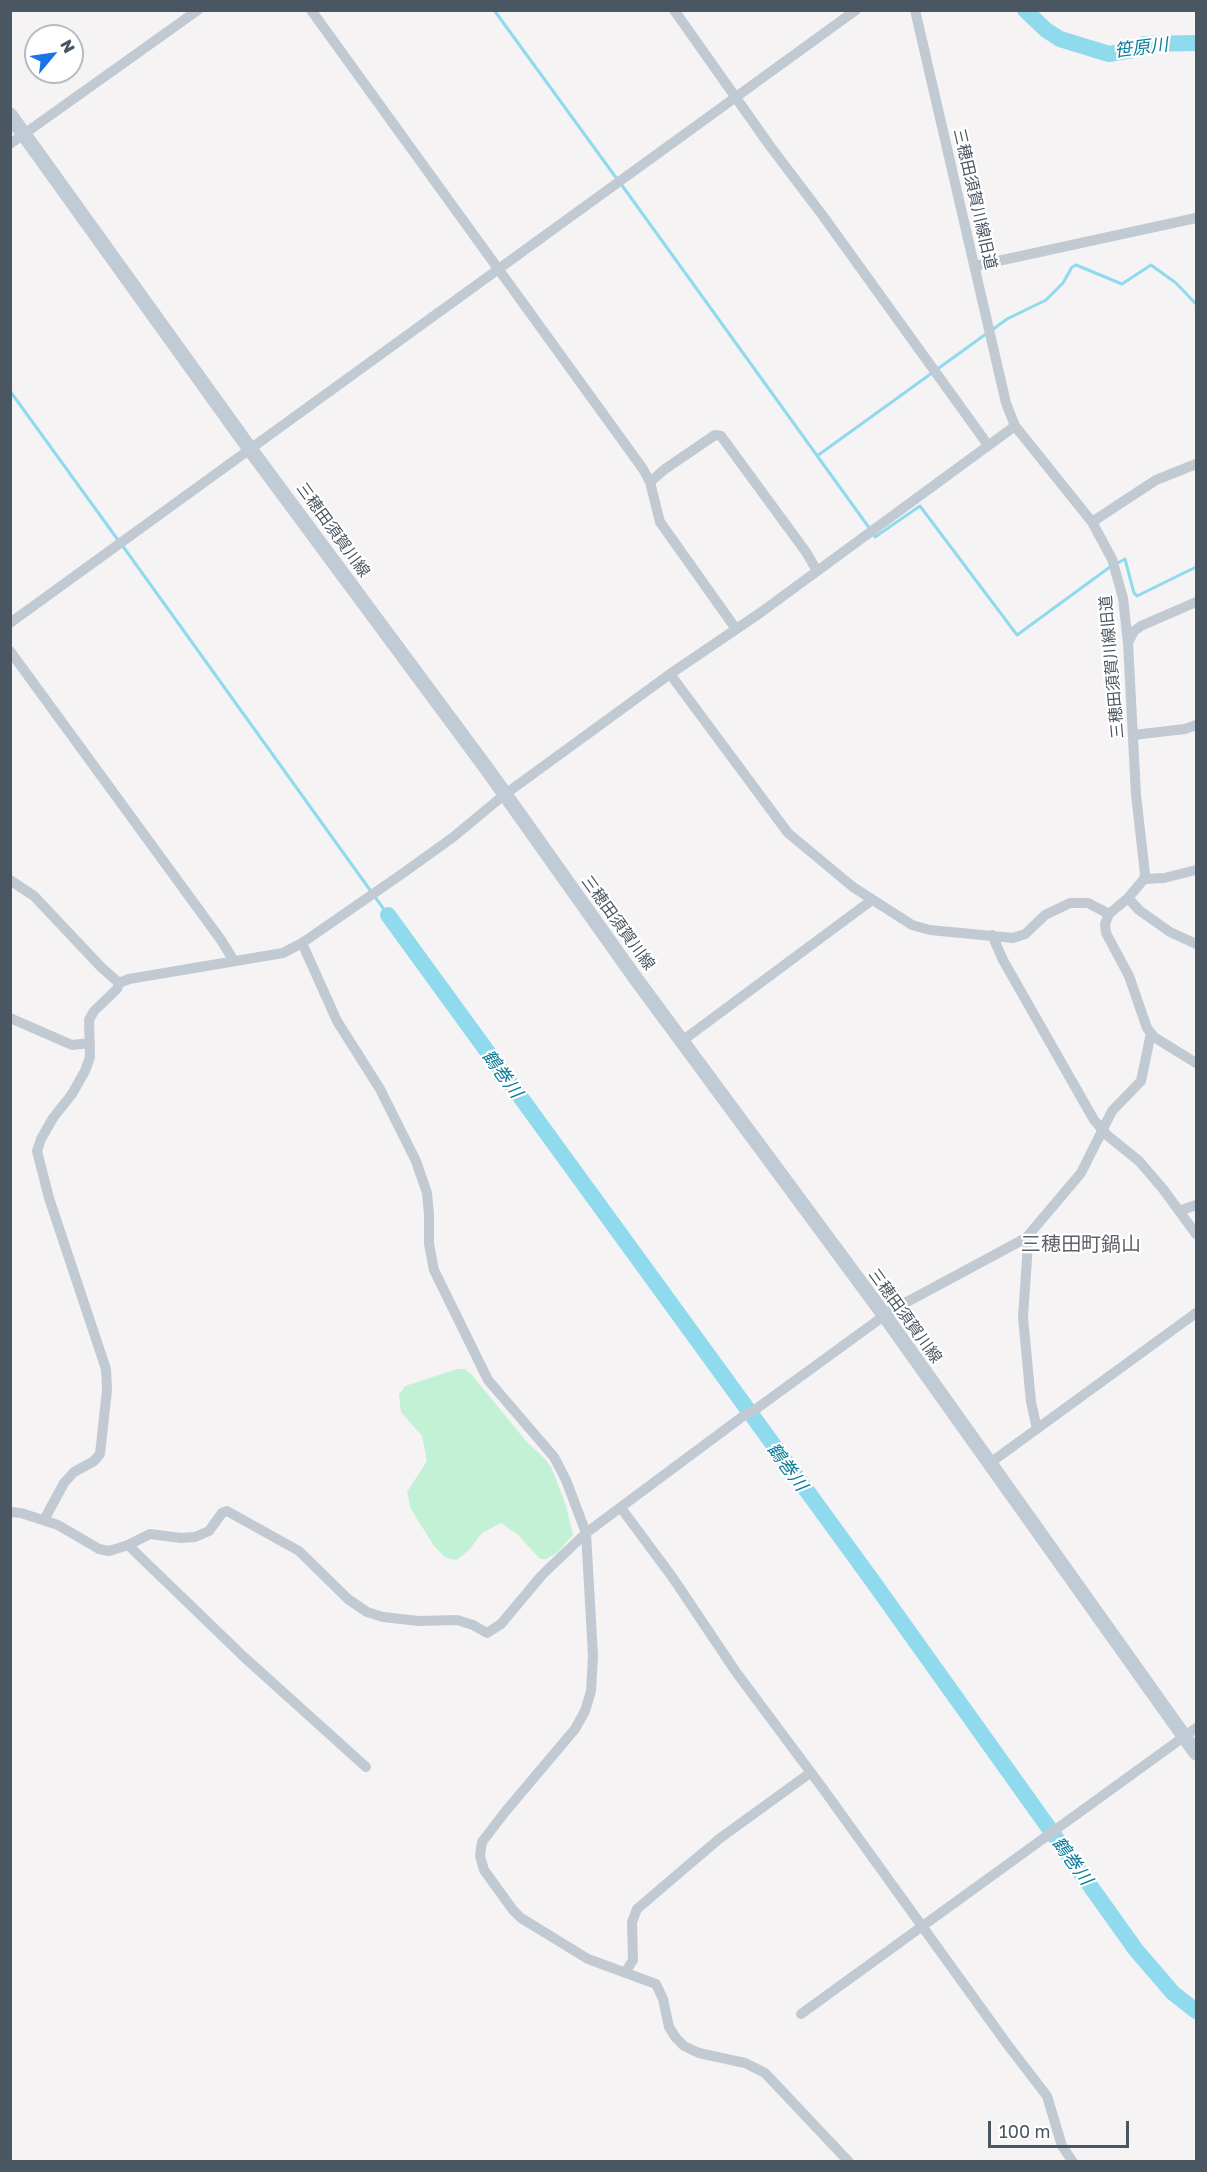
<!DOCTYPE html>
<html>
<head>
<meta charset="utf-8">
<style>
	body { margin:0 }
	#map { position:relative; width:1207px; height:2172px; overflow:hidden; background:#f5f3f3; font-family:"Golos Text",sans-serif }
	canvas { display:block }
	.frame { position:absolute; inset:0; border:12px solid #4a5661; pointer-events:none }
	.north { position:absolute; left:24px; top:24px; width:60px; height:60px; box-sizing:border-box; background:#fff; border:2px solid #b7bbc0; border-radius:50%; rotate:61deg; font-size:16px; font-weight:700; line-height:24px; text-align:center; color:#4a5661 }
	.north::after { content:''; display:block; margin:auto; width:21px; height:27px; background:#1a73e8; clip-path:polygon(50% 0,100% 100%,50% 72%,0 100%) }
	.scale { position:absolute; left:988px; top:2121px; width:141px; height:27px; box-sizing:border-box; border:3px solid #4a5661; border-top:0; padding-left:8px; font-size:18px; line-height:21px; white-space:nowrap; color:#4a5661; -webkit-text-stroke:4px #fff; paint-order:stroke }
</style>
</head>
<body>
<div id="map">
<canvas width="1207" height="2172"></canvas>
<div class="frame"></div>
<div class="north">N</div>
<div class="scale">100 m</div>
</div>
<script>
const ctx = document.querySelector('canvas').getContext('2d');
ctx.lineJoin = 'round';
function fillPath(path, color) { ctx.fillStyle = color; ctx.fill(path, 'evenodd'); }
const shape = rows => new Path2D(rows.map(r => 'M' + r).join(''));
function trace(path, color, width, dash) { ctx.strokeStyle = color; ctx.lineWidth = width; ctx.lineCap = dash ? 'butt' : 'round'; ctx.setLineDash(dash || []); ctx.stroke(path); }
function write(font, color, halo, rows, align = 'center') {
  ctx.font = font + ' "Golos Text","Noto Sans JP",sans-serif'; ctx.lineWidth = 4.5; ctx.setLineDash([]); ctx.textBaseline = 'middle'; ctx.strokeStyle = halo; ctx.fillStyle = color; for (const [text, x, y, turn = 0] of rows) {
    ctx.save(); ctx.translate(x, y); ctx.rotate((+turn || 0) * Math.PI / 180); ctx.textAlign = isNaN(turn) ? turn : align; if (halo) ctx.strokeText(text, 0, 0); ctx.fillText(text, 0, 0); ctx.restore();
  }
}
const green = shape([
	[457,1369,465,1369,472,1375,526,1441,546,1460,552,1469,566,1506,573,1535,557,1553,546,1559,540,1559,517,1534,501,1523,482,1533,469,1550,457,1560,446,1558,434,1546,411,1509,407,1492,427,1461,422,1436,401,1412,399,1395,405,1386]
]);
const stream = shape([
	[494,10,617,179],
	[621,184,870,529],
	[992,330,1007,319,1046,300,1063,283,1072,267,1076,265,1122,284,1151,265,1176,283,1196,304],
	[10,391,118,540],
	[817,456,986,334],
	[873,534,875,537,920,506,1017,635,1110,567],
	[122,545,388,915],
	[1116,564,1125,559,1134,593,1137,596,1196,567]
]);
const river = shape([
	[1025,10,1046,30,1060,39,1109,54,1133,50,1144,44,1196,43],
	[388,915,874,1583,1136,1950,1173,1993,1196,2011]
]);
const minor = shape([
	[311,10,643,469,650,482,660,522,736,629],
	[674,10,770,146,823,216,988,445],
	[915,10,1006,403,1015,426,1092,522,1112,559,1123,598,1128,643,1136,795,1145,874,1144,879,1128,898,1109,914,1105,924,1106,933,1129,976,1147,1028,1154,1037,1196,1063],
	[10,144,198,10],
	[975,266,1196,218],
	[650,482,665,469,715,435,721,436,806,552,817,571],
	[1092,522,1156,480,1196,464],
	[10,623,856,10],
	[1128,643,1134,631,1141,626,1196,602],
	[10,651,221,940,234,961],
	[670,674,788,833,853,887,912,925,930,930,1013,938,1025,934,1045,915,1070,903,1088,903,1109,914],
	[1133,735,1185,729,1196,725],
	[1144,879,1164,878,1196,870],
	[10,880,34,896,101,967,119,983],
	[1128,898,1139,910,1170,932,1196,944],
	[992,935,1003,960,1094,1120,1108,1136,1139,1161,1163,1189,1196,1234],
	[302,943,337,1021,380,1089,416,1161,427,1193,429,1214,429,1244,434,1270,488,1380,554,1457,566,1480,586,1533,593,1656,591,1691,585,1711,575,1729,505,1812,482,1842,480,1856,484,1870,513,1910,521,1918,588,1959,656,1984,663,1999,669,2027,676,2038,684,2046,699,2053,745,2063,765,2073,849,2162],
	[10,1018,72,1045,90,1043],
	[682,1041,872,900],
	[1179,1211,1196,1205],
	[1026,1238,1028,1244,1023,1317,1031,1402,1037,1429],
	[990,1463,1196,1313],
	[621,1508,673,1578,736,1672,821,1786,1007,2044,1047,2096,1062,2146,1073,2162],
	[10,1512,21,1513,58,1525,99,1549,109,1551,128,1545,244,1657,366,1767],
	[44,1520,64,1483,74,1472,94,1461,100,1454,107,1390,106,1369,49,1198,37,1151,41,1139,53,1118,72,1094,85,1071,90,1057,89,1020,94,1011,117,989,119,983,129,979,283,953,302,943,399,876,452,838,504,795,670,674,760,613,1015,426],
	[128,1545,150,1534,181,1538,195,1537,209,1531,222,1513,227,1511,299,1551,348,1599,367,1612,383,1617,419,1621,457,1620,473,1625,487,1633,501,1624,542,1575,586,1533,742,1417,756,1409,892,1310,1026,1238,1081,1173,1112,1111,1141,1081,1151,1033],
	[625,1973,633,1960,632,1922,637,1909,719,1839,810,1773],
	[801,2014,1196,1728]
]);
const secondary = shape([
	[10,115,250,449,487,769,636,979,885,1316,1196,1753]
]);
const streetNames = [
	["三穂田須賀川線旧道",975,199,77],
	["三穂田須賀川線",333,530,54],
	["三穂田須賀川線旧道",1112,667,-95],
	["三穂田須賀川線",618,923,54],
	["三穂田須賀川線",905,1316,54]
];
const waterNames = [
	["笹原川",1141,48,-7],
	["鶴巻川",502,1074,54],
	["鶴巻川",787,1467,54],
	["鶴巻川",1072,1861,54]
];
const quarterNames = [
	["三穂田町鍋山",1081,1245]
];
fillPath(green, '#c3f1d5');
trace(stream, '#90daee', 3);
trace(river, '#90daee', 16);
trace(minor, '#c1cad2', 10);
trace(secondary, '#c1cbd6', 15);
write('16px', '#4a5661', '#fff', streetNames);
write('italic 18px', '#0c7c9b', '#fff', waterNames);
write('20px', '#5f6368', '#fff', quarterNames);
</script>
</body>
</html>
